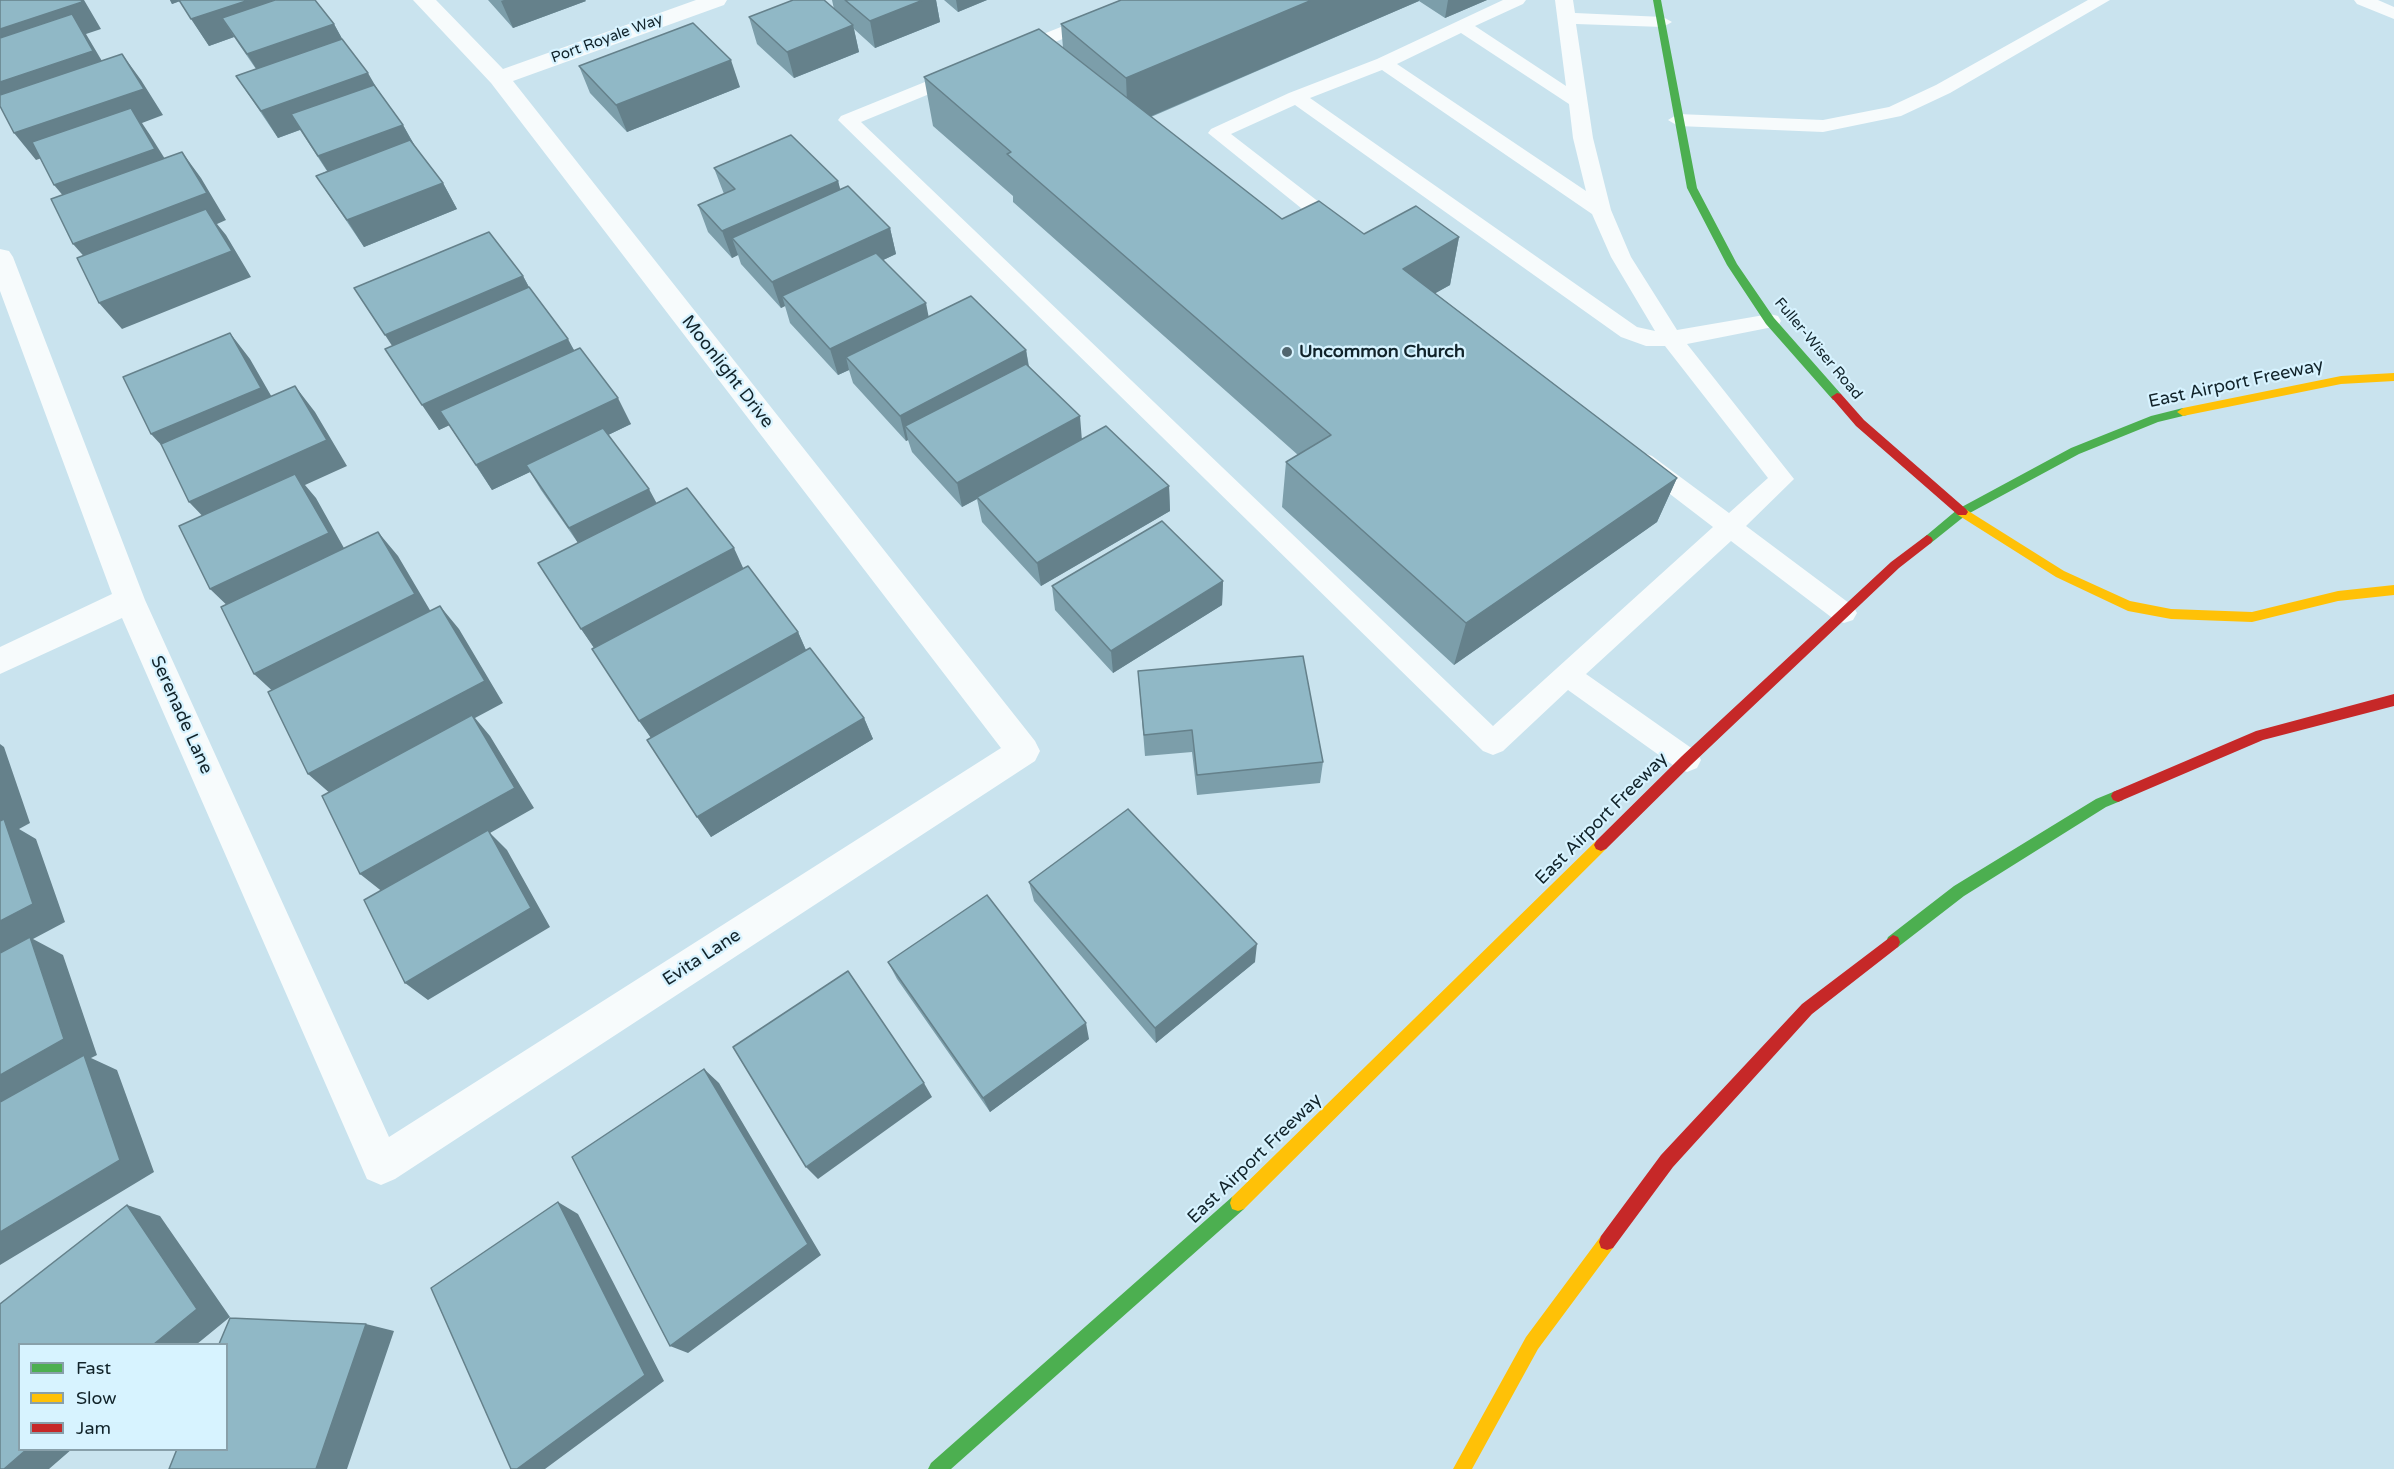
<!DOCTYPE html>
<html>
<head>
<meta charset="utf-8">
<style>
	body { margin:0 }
	#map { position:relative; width:2394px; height:1469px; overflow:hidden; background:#c9e3ee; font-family:"Varela Round",sans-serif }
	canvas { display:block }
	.legend { position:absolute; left:18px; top:1343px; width:210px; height:108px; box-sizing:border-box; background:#d7f3ff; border:2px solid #88a0aa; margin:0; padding:8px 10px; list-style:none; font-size:18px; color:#11232a }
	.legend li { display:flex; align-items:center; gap:12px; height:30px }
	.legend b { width:30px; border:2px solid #88a0aa }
</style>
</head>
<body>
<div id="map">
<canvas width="2394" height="1469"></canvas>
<ul class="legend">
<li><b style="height:8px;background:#4caf50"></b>Fast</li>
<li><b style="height:8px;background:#ffc107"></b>Slow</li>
<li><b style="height:8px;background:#c62828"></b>Jam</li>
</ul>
</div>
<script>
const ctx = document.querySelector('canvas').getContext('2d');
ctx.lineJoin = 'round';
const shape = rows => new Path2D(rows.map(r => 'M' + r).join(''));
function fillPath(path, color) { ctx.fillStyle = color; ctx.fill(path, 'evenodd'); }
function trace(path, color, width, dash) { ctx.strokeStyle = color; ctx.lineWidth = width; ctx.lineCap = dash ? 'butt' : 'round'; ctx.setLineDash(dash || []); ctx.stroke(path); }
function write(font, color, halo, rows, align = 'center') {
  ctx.font = font + ' "Varela Round",sans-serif'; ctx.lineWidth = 4.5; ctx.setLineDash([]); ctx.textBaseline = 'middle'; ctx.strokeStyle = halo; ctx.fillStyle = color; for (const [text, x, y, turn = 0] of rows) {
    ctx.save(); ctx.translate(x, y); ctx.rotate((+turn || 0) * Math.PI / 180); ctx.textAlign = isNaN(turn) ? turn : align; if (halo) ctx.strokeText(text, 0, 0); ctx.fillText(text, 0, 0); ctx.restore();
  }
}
const lane = shape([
	[1128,0,1152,0,1149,4,1023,55,1011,55,1008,51,1011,47,1128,0],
	[1503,0,1526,0,1523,4,1475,26,1566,86,1555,0,1573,0,1575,13,1663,17,1672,22,1663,27,1576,24,1593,138,1611,210,1631,257,1677,330,1770,314,1778,316,1781,321,1778,326,1687,344,1794,479,1746,526,1853,606,1857,613,1853,620,1844,623,1835,620,1731,541,1586,674,1697,752,1701,760,1697,768,1687,772,1677,768,1568,690,1503,751,1493,755,1483,751,838,120,841,116,952,71,966,71,968,75,966,79,861,122,1493,726,1713,527,1636,468,1632,462,1636,456,1644,453,1652,456,1729,513,1768,478,1665,346,1646,346,1621,337,1295,105,1231,134,1346,223,1349,228,1346,233,1332,233,1208,133,1211,129,1289,93,1377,59,1503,0],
	[1461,33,1569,104,1573,138,1586,191,1397,64,1461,33],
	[1382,70,1592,214,1611,257,1655,331,1637,327,1310,98,1382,70],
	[2088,0,2110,0,1950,93,1901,116,1823,132,1678,126,1668,120,1678,114,1823,120,1889,107,1936,85,2088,0],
	[2354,0,2378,0,2394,7,2394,19,2357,4,2354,0]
]);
const street = shape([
	[413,0,436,0,503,69,696,0,727,0,724,5,513,81,1035,741,1040,751,1035,761,395,1179,381,1185,367,1179,122,618,0,674,0,647,112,594,0,291,0,249,9,251,13,257,145,600,389,1137,1001,748,491,83,413,0]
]);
const fast = shape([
	[1653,0,1661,0,1697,188,1737,264,1774,318,1841,394,1841,400,1833,400,1766,324,1727,265,1687,188,1653,0],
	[2183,408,2187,409,2187,415,2158,422,2079,454,1966,515,1931,543,1927,545,1921,540,1958,509,2071,448,2151,416,2183,408],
	[2118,790,2123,792,2125,796,2123,800,2106,807,1964,896,1898,947,1893,949,1888,947,1886,942,1888,937,1954,886,2096,799,2118,790],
	[1238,1195,1244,1197,1246,1203,1244,1209,951,1469,928,1469,931,1463,1232,1197,1238,1195]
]);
const slow = shape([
	[2394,373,2394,381,2341,384,2183,416,2177,412,2183,408,2341,376,2394,373],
	[1962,507,2064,571,2130,601,2171,609,2252,612,2338,591,2394,585,2394,595,2338,601,2252,622,2171,619,2128,611,2056,577,1958,515,1956,512,1958,509,1962,507],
	[1601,839,1606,841,1608,845,1606,849,1244,1209,1238,1211,1232,1209,1230,1203,1232,1197,1596,841,1601,839],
	[1607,1234,1613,1236,1615,1242,1613,1248,1538,1349,1472,1469,1453,1469,1526,1337,1601,1236,1607,1234]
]);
const jam = shape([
	[1837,393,1841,394,1864,420,1966,509,1968,512,1966,515,1958,515,1856,426,1831,397,1837,393],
	[1927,535,1931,537,1933,540,1931,543,1899,568,1692,764,1606,849,1601,851,1596,849,1594,845,1596,841,1682,756,1891,562,1927,535],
	[2394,694,2394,706,2263,740,2118,802,2113,800,2111,796,2113,792,2256,731,2394,694],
	[1893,935,1898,937,1900,942,1898,947,1812,1014,1673,1167,1613,1248,1607,1250,1601,1248,1599,1242,1601,1236,1661,1155,1802,1004,1893,935]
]);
const wall = shape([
	[170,0,315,0,334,24,343,41,403,125,415,146,443,183,457,209,364,247,316,176,327,171,300,130,278,138,236,76,256,69,234,37,209,46,180,1,172,4],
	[488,0,585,0,586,1,513,28],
	[832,0,936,0,940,22,875,48,854,29,859,52,794,78,757,44,749,17,834,9],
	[944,0,987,0,958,12],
	[1121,0,1487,0,1445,18,1419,1,1151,117,1282,219,1364,234,1459,237,1450,285,1435,293,1677,478,1657,522,1454,665,1282,507,1286,462,1298,455,1013,202,1013,196,933,126,924,77,1063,48,1061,24],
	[579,66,740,87,627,132,590,93],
	[714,168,838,181,840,190,890,228,896,254,883,260,929,317,1026,350,1029,366,1082,439,1169,486,1170,511,1041,586,982,522,977,499,962,507,912,452,908,440,906,441,853,383,849,370,838,375,790,323,785,306,781,308,741,264,738,255,732,258,708,232,698,205,724,194],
	[523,276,530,289,574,350,631,424,608,435,657,504,743,569,798,632,806,650,864,718,873,739,711,837,651,738,594,648,538,563,578,543,541,490,530,472,492,490,449,425,439,430,393,346],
	[1223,581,1222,605,1113,673,1055,610,1052,586],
	[1138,671,1323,762,1320,783,1197,795,1192,752,1145,756],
	[1029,882,1255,962,1156,1043,1034,901],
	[888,962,1089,1039,990,1112,897,979]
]);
const shadedWall = shape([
	[81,0,84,0,101,29,86,34,112,78,0,95,0,29],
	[170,0,183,0,172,4],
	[249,0,280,0,222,18,234,37,209,46,191,19],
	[504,0,585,0,586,1,513,28,501,1],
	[923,0,936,0,940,22,875,48,870,21],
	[956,0,987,0,958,12],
	[1312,0,1419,0,1419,1,1128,126,1126,78],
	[1448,0,1487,0,1445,18],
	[334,24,349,51,264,81,247,54],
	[853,25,859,52,794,78,787,52],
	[122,54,141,80,163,115,142,123,150,135,175,175,76,211,54,185,140,124,36,160,14,133],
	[731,60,740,87,627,132,616,105],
	[368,73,383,99,278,138,261,111],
	[403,125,418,152,335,183,318,156],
	[182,152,201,178,226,220,217,224,226,235,251,277,122,329,99,303,96,270,73,244],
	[838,181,845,207,732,238,738,255,732,258,722,231],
	[443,183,457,209,364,247,347,220],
	[890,228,896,254,789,304,782,296,785,306,781,308,772,282],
	[1459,237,1450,285,1395,316,1403,269],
	[523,276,537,302,402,361,385,335],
	[926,303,931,329,846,357,849,370,838,375,830,349],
	[230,333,250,359,281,413,175,460,151,434],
	[568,339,582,365,439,430,422,405],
	[1026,350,1030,376,905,426,908,440,906,441,900,416],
	[295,386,315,412,347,466,305,485,316,498,349,557,234,612,210,589,213,527,189,502],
	[618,398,631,424,531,472,526,465,530,472,492,490,476,465],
	[1080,416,1082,441,977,497,977,499,962,507,957,483],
	[1677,478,1657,522,1454,665,1466,623],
	[1169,486,1170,511,1041,586,1037,563],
	[649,489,662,513,584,553,569,528],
	[378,532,398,556,434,617,278,696,254,674],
	[734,548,745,572,597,652,581,629],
	[1223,581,1222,605,1113,673,1111,651],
	[440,606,459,629,503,703,475,718,490,736,534,808,490,833,507,850,550,927,428,1000,405,983,384,893,360,874,332,795,308,774],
	[798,632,808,655,654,742,639,721],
	[864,718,873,739,711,837,697,817],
	[0,744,4,747,30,823,19,829,36,839,65,922,33,939,63,955,97,1055,91,1058,117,1070,154,1172,0,1265],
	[1257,944,1255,962,1156,1043,1155,1028],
	[1086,1023,1089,1039,990,1112,983,1098],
	[704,1069,719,1083,821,1255,688,1353,670,1346],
	[924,1083,932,1097,818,1179,806,1167],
	[558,1202,578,1214,664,1381,545,1469,517,1469],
	[127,1205,160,1216,230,1317,197,1344,154,1344],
	[366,1324,394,1331,347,1469,316,1469],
	[27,1449,72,1449,49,1469,4,1469]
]);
const building = shape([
	[0,0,81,0,82,2,0,29,0,0],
	[179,0,249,0,191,19,179,0],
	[275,0,315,0,334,24,247,54,222,18,275,0],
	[793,0,824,0,853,25,787,52,749,17,793,0],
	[845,0,923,0,870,21,845,0],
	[1121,0,1312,0,1126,78,1061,24,1121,0],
	[72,14,93,51,0,82,0,38,72,14],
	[693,23,731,60,616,105,579,66,693,23],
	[1039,29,1282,219,1319,201,1364,234,1416,206,1459,237,1403,269,1677,478,1466,623,1286,462,1331,435,1007,154,1011,152,924,77,1039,29],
	[342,39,368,73,261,111,236,76,342,39],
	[122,54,144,89,14,133,0,106,0,95,122,54],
	[374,85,403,125,318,156,291,114,374,85],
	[131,108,155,149,54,185,32,142,131,108],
	[791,135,838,181,722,231,698,205,735,189,714,168,791,135],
	[410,140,443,183,347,220,316,176,410,140],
	[182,152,207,193,73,244,51,199,182,152],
	[848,186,890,228,772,282,732,238,848,186],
	[206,209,232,251,99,303,77,258,206,209],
	[489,232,523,276,385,335,354,288,489,232],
	[876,253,926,303,830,349,782,296,876,253],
	[529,287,568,339,422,405,385,349,529,287],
	[971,296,1026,350,900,416,846,357,971,296],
	[230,333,261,388,151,434,123,377,230,333],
	[580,348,618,398,476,465,440,411,580,348],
	[1026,364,1080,416,957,483,905,426,1026,364],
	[295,386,327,440,189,502,161,444,295,386],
	[1106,426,1169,486,1037,563,977,497,1106,426],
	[603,428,649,489,569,528,526,465,603,428],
	[295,474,329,533,210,589,179,526,295,474],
	[687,488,734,548,581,629,538,563,687,488],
	[1162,521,1223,581,1111,651,1052,586,1162,521],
	[378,532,415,594,254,674,221,607,378,532],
	[748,566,798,632,639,721,592,649,748,566],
	[440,606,485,681,308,774,268,692,440,606],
	[810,648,864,718,697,817,647,740,810,648],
	[1303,656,1323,762,1197,775,1192,730,1144,735,1138,671,1303,656],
	[472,715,515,788,360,874,322,796,472,715],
	[1128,809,1257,944,1155,1028,1029,882,1128,809],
	[4,819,33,904,0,921,0,821,4,819],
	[488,830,531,908,405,983,364,900,488,830],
	[987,895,1086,1023,983,1098,888,962,987,895],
	[30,937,64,1039,0,1075,0,953,30,937],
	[848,971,924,1083,806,1167,733,1047,848,971],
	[84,1055,120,1160,0,1232,0,1102,84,1055],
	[704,1069,808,1244,670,1346,572,1157,704,1069],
	[558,1202,645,1375,517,1469,511,1469,431,1288,558,1202],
	[127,1205,197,1309,154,1344,20,1344,20,1449,27,1449,4,1469,0,1469,0,1304,127,1205],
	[230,1318,366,1324,316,1469,169,1469,177,1449,226,1449,226,1344,219,1344,230,1318]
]);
const markers = [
	[1287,352,6,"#51666f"]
];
const farStreetnames = [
	["Port Royale Way",607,39,-20],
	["Fuller-Wiser Road",1818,349,50]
];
const poiNames = [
	["Uncommon Church",1299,352]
];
const streetNames = [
	["Moonlight Drive",727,372,52],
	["East Airport Freeway",2236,384,-12],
	["Serenade Lane",181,715,66],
	["East Airport Freeway",1602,819,-45],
	["Evita Lane",702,958,-33],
	["East Airport Freeway",1255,1159,-44]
];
fillPath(lane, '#f7fbfc');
fillPath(street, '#f7fbfc');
fillPath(fast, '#4caf50');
fillPath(slow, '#ffc107');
fillPath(jam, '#c62828');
fillPath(wall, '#7c9eaa');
fillPath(shadedWall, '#65818b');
fillPath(building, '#90b8c6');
trace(building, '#65818b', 1.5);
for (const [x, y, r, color] of markers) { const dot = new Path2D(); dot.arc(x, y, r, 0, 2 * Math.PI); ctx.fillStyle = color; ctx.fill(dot); trace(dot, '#d7f3ff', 2); }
write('15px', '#11232a', '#d7f3ff', farStreetnames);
write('bold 18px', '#11232a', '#d7f3ff', poiNames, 'left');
write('18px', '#11232a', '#d7f3ff', streetNames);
</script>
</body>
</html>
